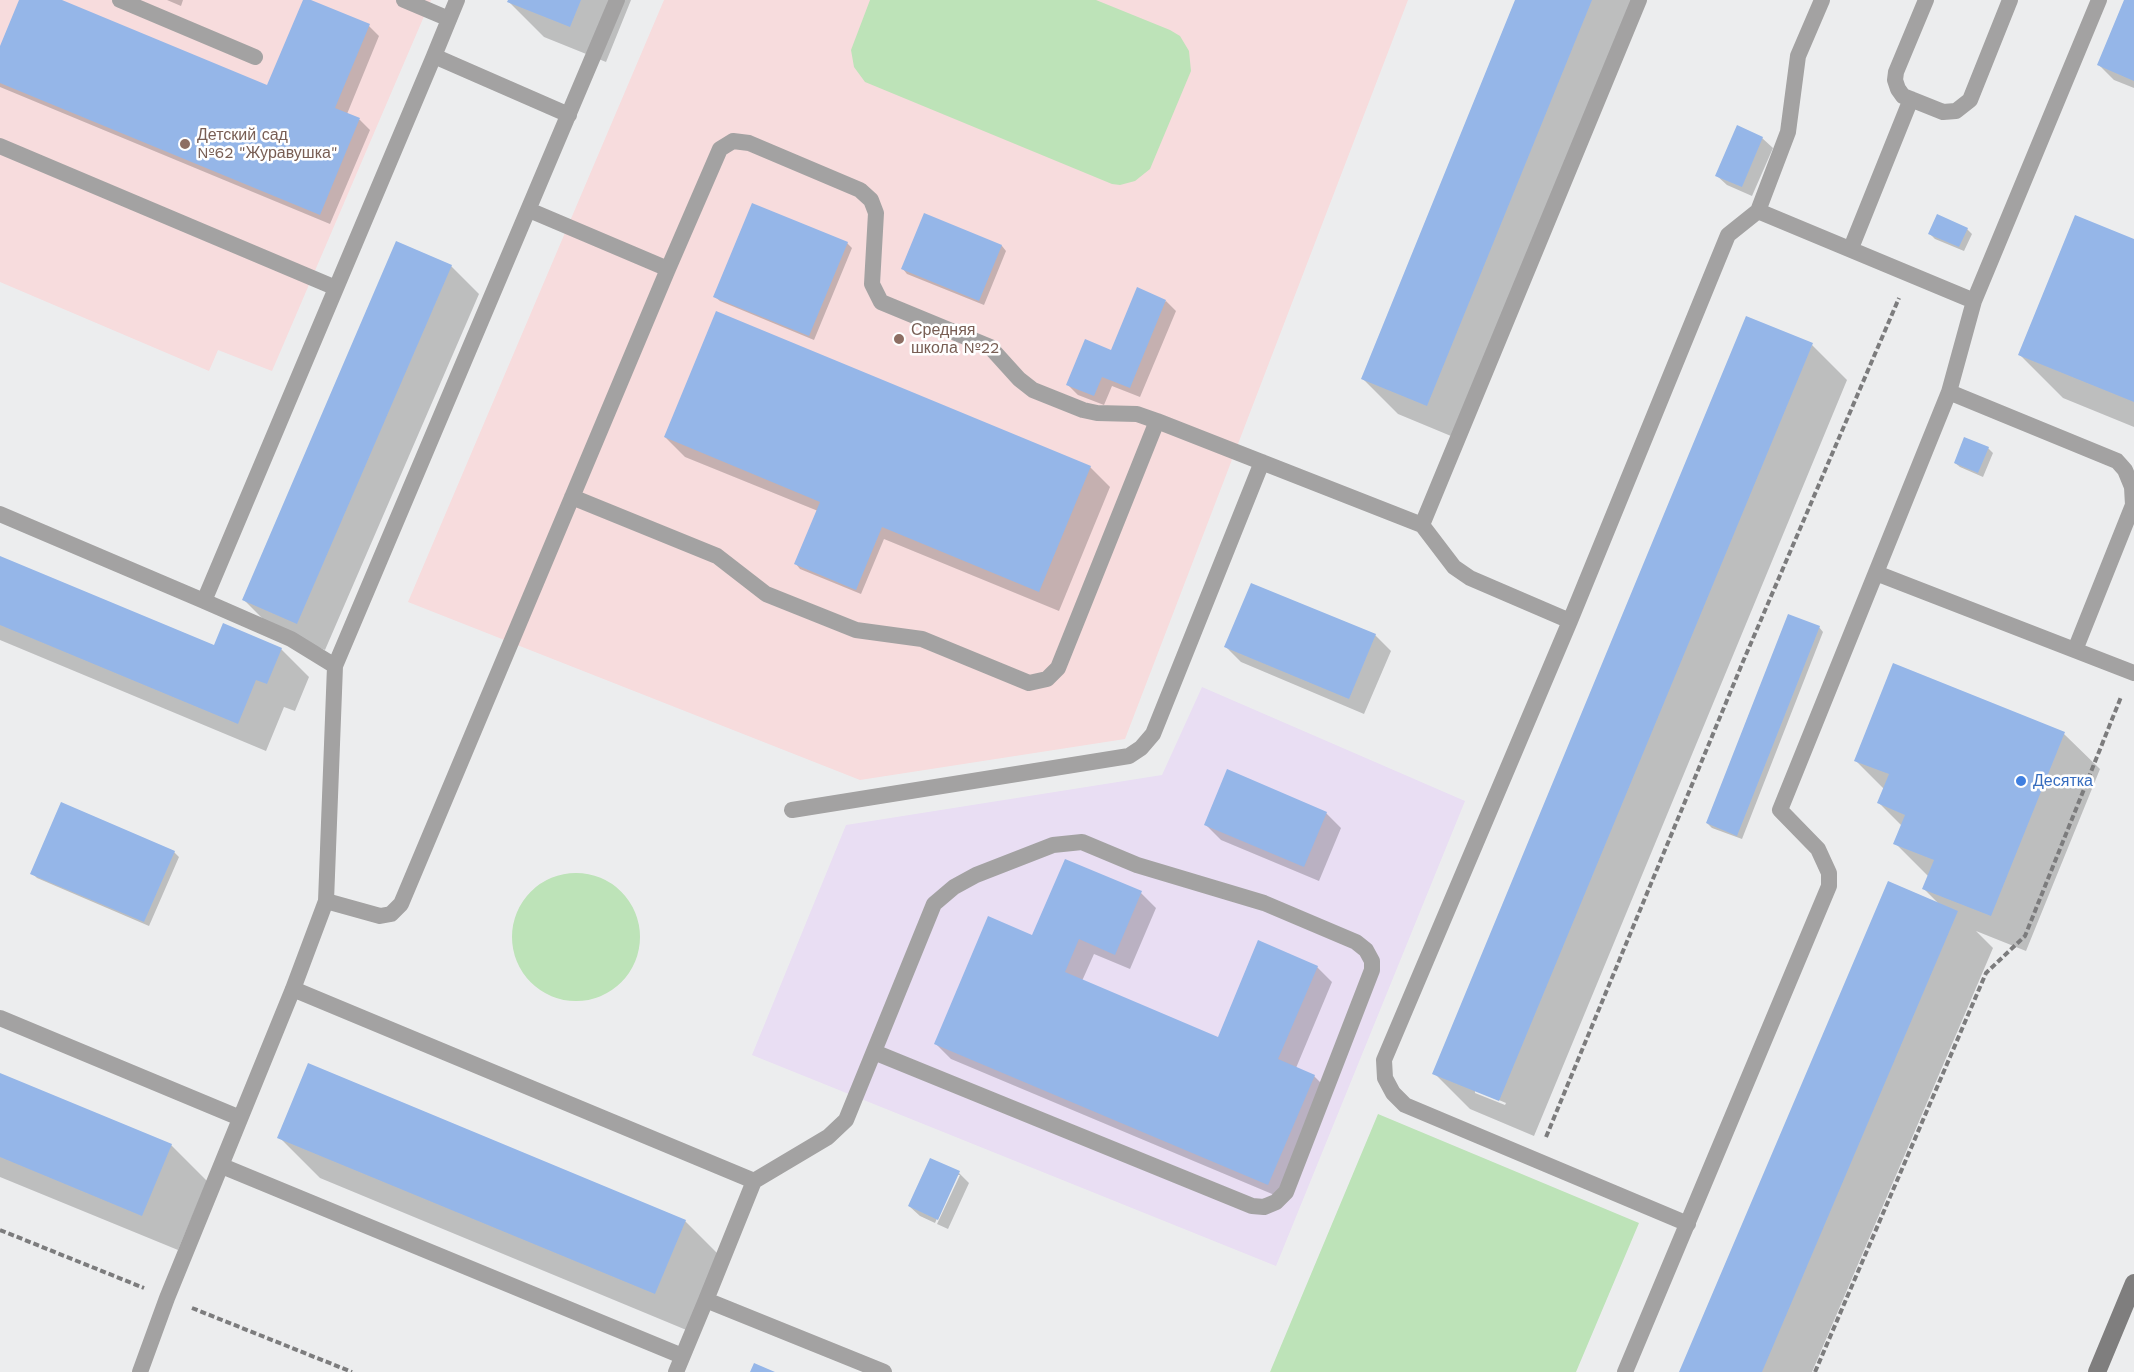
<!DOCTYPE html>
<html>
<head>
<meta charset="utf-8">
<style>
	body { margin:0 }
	canvas { display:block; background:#ecedee }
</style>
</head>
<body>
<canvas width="2134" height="1372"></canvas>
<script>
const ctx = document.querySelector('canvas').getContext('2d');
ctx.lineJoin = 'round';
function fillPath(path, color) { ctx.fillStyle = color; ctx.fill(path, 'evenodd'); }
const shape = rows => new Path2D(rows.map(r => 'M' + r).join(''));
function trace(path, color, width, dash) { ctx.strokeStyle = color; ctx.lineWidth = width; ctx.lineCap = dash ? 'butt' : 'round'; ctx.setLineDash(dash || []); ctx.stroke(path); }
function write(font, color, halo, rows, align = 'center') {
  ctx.font = font + ' "Work Sans",sans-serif'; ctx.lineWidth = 5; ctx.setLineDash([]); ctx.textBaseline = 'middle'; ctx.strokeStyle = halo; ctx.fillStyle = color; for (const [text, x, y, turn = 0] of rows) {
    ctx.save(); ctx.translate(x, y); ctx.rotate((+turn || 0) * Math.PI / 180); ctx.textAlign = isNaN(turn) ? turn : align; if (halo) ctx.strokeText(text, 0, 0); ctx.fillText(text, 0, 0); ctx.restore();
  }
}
const commercial = shape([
	[1202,687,1465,801,1276,1266,752,1055,846,825,1162,775]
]);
const education = shape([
	[0,0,431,0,272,371,218,350,209,371,0,282],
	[664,0,1408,0,1125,739,860,780,408,602]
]);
const green = shape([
	[870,0,1096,0,1170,30,1180,36,1189,51,1191,71,1150,169,1135,181,1120,185,1112,184,865,82,854,67,851,50],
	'512 937a64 64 0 1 1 128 0a64 64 0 1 1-128 0Z',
	[1378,1114,1639,1223,1576,1372,1270,1372]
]);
const shadow = shape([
	[21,0,58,0,268,87,305,0,369,26,379,36,347,114,360,120,370,130,330,224,0,87,0,50],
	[167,0,183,0,181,6],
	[509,0,631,0,606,62,544,37,509,2],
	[1517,0,1642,0,1463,441,1398,414,1363,379],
	[2125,0,2134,0,2134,88,2114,80,2099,65],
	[1762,138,1773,148,1752,196,1727,185,1716,175],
	[925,215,1002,246,1006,251,984,305,907,274,903,269],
	[1967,229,1972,234,1964,251,1935,239,1930,234],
	[2134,240,2134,427,2063,398,2020,355],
	[847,243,852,248,814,340,720,301,715,297],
	[451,266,479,294,325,650,272,628,244,600],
	[1166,301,1176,311,1140,397,1112,386,1104,405,1078,395,1068,385,1112,351],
	[1812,345,1847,380,1534,1136,1470,1109,1434,1073],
	[1475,1090,1506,1103,1505,1105,1475,1093],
	[665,437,1090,467,1110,487,1059,611,884,539,861,594,800,569,796,564,818,511,685,457],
	[1988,448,1993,453,1983,477,1960,467,1955,463],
	[0,558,215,647,281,649,309,677,295,711,284,707,266,751,0,640],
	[1819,627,1823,632,1742,839,1712,828,1707,823],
	[1375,635,1391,651,1364,714,1241,662,1226,647],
	[1894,665,2064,734,2100,769,2026,951,1976,931,1993,948,1812,1372,1681,1372,1940,905,1924,889,1929,877,1895,843,1902,826,1879,803,1884,789,1855,760],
	[1326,813,1341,828,1319,881,1221,840,1205,824],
	[174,852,179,857,149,926,37,878,32,873],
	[1141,893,1156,908,1130,969,1094,954,1082,981,1219,1039,1317,967,1332,982,1296,1068,1314,1076,1329,1091,1284,1199,951,1059,936,1044,1033,937],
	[0,1075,171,1145,207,1181,178,1250,0,1177],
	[279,1137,685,1221,726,1262,696,1334,320,1178],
	[959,1173,969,1183,948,1229,937,1224,960,1175,956,1175,935,1223,920,1216,909,1206]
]);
const building = shape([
	[19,0,62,0,267,85,303,0,311,0,370,24,335,108,360,118,320,215,0,83,0,46],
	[508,0,581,0,570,27,507,2],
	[1515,0,1592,0,1427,406,1361,379],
	[2124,0,2134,0,2134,81,2097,65],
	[1737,125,1763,137,1742,187,1715,176],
	[752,203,848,242,809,336,713,297],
	[924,213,1002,245,979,301,901,269],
	[1937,214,1968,228,1959,247,1928,234],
	[2075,215,2134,239,2134,402,2018,355],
	[396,241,452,265,297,624,242,600],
	[1137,287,1166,300,1130,388,1102,377,1094,396,1066,385,1085,339,1111,350],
	[716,311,1091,466,1039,592,882,527,856,590,794,564,820,502,664,437],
	[1746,316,1813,343,1499,1101,1432,1074],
	[1964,437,1989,447,1978,473,1954,463],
	[0,556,214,645,223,623,282,648,267,684,256,680,238,724,0,625],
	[1251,583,1376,634,1349,699,1224,647],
	[1788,614,1820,626,1737,836,1706,823],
	[1893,663,2065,732,1991,916,1922,889,1934,860,1893,844,1905,815,1877,803,1889,774,1854,761],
	[1227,769,1327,812,1304,867,1204,825],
	[61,802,175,851,144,922,30,874],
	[1065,859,1142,891,1115,955,1079,939,1065,972,1218,1037,1258,940,1318,966,1278,1059,1315,1075,1268,1185,934,1044,988,916,1032,935],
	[1888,881,1958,911,1762,1372,1679,1372],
	[308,1063,686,1220,655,1294,277,1138],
	[0,1073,172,1144,142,1216,0,1157],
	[930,1158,960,1171,938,1220,908,1206],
	[754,1363,775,1372,750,1372]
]);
const path = shape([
	[1546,1137,1742,664,1899,298],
	[0,1230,144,1288],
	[192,1308,352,1372],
	[1815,1372,1986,973,2025,936,2121,697]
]);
const service = shape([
	[120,0,255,57],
	[404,0,449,19],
	[1926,0,1896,72,1895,80,1898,89,1903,96,1943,112,1956,111,1970,100,2010,0],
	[434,56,457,0],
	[0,146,336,288],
	[529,210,668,269],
	[1758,211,1974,301],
	[1851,248,1911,99],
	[1949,392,2117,461,2125,470,2132,487,2133,505,2075,650],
	[572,497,717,556,766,594,856,630,922,639,1029,683,1047,679,1058,668,1157,421,1422,525],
	[0,514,204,601,434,56,569,115],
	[1876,573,2134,673],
	[204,601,291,639,335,666],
	[1570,621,1470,578,1454,567,1422,525,1639,0],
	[792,810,1129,756,1141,748,1153,734,1262,462],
	[326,901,380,916,391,914,401,904,668,269,720,149,733,141,749,143,860,190,871,200,876,213,872,284,881,302,990,347,1019,379,1033,390,1083,410,1097,413,1137,414,1157,421],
	[293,989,754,1181,706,1300],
	[0,1018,240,1118],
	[222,1166,682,1356],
	[754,1181,828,1137,846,1120,934,904,954,887,976,875,1053,845,1082,842,1137,865,1264,903,1356,942,1366,950,1372,961,1372,970,1286,1192,1276,1202,1264,1207,1252,1206,874,1052],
	[1688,1224,1405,1105,1393,1093,1385,1078,1384,1060,1570,621,1728,235,1758,211,1788,132,1798,56,1822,0],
	[140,1372,167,1298,293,989,326,901,335,666,617,0],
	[676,1372,706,1300,884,1372],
	[1625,1372,1829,886,1829,873,1818,849,1780,810,1949,392,1974,301,2099,0]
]);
const secondary = shape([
	[2097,1372,2134,1283]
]);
const markers = [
	[185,144,6,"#8d6e63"],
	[899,339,6,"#8d6e63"],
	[2021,781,6,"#3f7fe0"]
];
const educationNames = [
	["Детский сад",197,135],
	["№62 \"Журавушка\"",197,153],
	["Средняя",911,330],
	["школа №22",911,348]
];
const shopNames = [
	["Десятка",2033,781]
];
fillPath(commercial, '#e9def3');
fillPath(education, '#f7dcdd');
fillPath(green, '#bde3b8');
fillPath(shadow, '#0003');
fillPath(building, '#95b6e8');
trace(path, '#7c7c7d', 4, [6, 3]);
trace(service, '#a3a2a2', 16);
trace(secondary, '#7f7e7e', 18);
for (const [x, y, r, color] of markers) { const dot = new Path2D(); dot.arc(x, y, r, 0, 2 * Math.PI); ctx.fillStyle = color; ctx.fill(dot); trace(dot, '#fff', 2); }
write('16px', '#785e54', '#fff', educationNames, 'left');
write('16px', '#366cbe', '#fff', shopNames, 'left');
</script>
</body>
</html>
